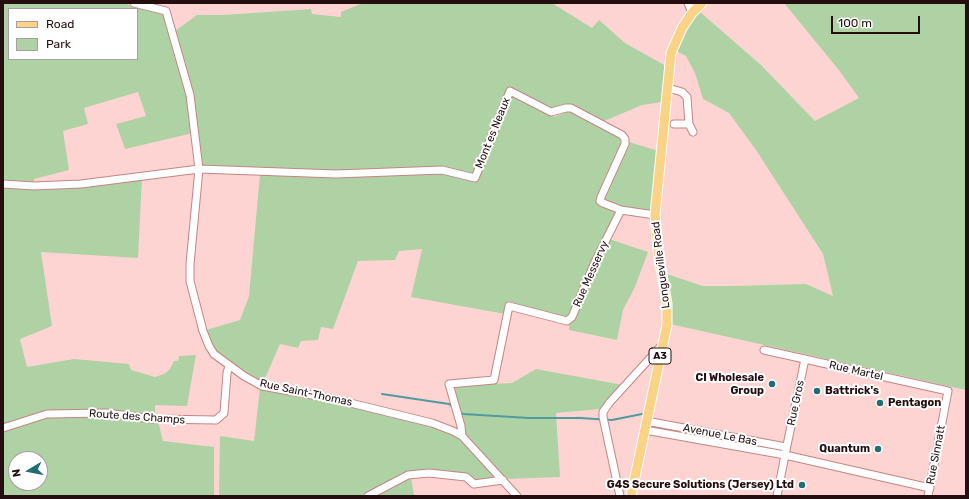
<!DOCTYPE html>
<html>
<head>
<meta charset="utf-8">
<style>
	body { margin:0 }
	#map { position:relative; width:969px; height:499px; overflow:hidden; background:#fed4d3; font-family:Rubik,sans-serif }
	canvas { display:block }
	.frame { position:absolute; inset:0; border:4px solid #250e0f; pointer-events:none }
	.legend { position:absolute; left:8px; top:8px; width:130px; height:52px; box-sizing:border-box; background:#fff; border:1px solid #a89f9f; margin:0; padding:5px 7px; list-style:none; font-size:12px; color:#250e0f }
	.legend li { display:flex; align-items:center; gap:8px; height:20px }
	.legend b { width:20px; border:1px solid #a89f9f }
	.north { position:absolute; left:8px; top:451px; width:40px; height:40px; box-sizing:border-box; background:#fff; border:1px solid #a89f9f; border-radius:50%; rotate:260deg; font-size:11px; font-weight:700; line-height:16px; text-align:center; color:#250e0f }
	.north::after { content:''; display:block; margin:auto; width:14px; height:18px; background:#216d70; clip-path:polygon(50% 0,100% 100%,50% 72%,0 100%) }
	.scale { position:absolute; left:831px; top:16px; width:89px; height:18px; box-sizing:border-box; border:2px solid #250e0f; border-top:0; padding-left:5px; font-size:12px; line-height:14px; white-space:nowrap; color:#250e0f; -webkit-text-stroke:3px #fff; paint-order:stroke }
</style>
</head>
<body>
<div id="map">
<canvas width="969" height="499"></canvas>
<div class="frame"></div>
<ul class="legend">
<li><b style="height:5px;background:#fbd387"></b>Road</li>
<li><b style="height:11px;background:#afd2a5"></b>Park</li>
</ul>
<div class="north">N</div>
<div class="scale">100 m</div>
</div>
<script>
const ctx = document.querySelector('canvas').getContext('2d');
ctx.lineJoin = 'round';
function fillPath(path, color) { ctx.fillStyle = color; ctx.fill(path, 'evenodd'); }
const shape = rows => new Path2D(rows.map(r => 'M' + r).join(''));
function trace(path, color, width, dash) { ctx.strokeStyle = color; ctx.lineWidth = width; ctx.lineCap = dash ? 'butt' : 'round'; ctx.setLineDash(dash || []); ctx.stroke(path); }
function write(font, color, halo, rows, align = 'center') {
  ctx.font = font + ' Rubik,sans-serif'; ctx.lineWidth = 4; ctx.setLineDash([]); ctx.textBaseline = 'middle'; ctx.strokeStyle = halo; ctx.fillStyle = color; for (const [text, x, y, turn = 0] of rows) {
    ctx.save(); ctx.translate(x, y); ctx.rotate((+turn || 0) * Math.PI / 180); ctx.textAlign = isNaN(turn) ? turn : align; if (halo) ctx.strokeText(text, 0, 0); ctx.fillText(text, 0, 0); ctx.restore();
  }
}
const green = shape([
	[3,3,126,3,132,7,160,12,164,16,185,85,193,133,125,149,116,124,146,116,138,92,84,108,88,124,63,131,69,170,34,179,34,183,3,182],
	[9,9,137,9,137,59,9,59],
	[363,3,552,3,592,28,599,20,625,43,666,66,663,102,642,105,602,122,574,105,564,104,557,109,552,109,510,87,473,175,442,168,318,171,202,167,192,88,175,31,197,15,223,15,311,9,312,14,341,17,341,12],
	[784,3,966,3,966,390,670,324,671,299,667,274,703,286,734,286,806,284,833,296,823,254,756,150,729,113,703,99,695,73,686,56,676,51,686,30,696,14,700,12,761,65,815,121,859,98,838,69],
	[512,95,554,117,569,111,619,136,623,142,597,201,617,212,570,316,564,319,508,301,505,314,411,297,422,249,399,251,395,260,358,261,333,329,321,327,318,340,301,341,298,348,280,344,263,383,243,373,215,352,206,330,240,320,249,296,260,174,442,172,477,182],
	[629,142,659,151,652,211,622,208,603,199],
	[142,177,138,258,41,252,52,326,20,339,27,367,74,359,129,364,131,370,155,377,164,374,170,369,174,361,178,361,179,356,196,355,187,406,155,405,155,417,44,412,3,424,3,187],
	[609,239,648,252,635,287,623,310,617,340,569,330,569,324,573,321],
	[536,369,623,385,600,409,556,413,560,477,506,479,466,436,453,386,512,383],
	[260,388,329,400,434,426,462,440,499,479,477,483,467,475,407,474,364,496,219,496,220,436,254,441],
	[89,416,158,421,163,441,214,447,214,496,3,496,3,431,46,417],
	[16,459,40,459,40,483,16,483],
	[411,477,414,496,371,496]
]);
const stream = shape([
	[382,394,449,404,453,407],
	[460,412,463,414,529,418,580,418,612,420,642,414]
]);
const minor = shape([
	[134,3,166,11,190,95,199,169,190,264,190,281,203,331,209,346,214,354,244,376,262,386,334,399,432,423,453,431,462,436,517,496],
	[688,3,692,13],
	[668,88,682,92,687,97,689,124,693,132],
	[674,124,689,124],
	[3,184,34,186,81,184,199,169,336,174,442,170,475,178,510,91,551,112,566,108,571,108,622,135,625,139,625,144,601,197,600,201,603,203,621,210,655,215],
	[764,350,948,391,928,496],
	[805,359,785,455,930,488],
	[646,421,786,447],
	[3,428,47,414,106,413,153,419,216,420,224,413,227,373,229,366],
	[645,430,785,455,777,496],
	[462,436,461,426,449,384,494,380,509,306,567,321,572,317,595,262,621,210],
	[368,496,408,475,429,473,466,477,474,484,503,480],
	[620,496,603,417,603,412,610,402,662,345]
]);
const major = shape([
	[631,496,667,325,667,304,658,250,655,215,671,53,682,28,692,13,702,3]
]);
const markers = [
	[772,384,4,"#216d70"],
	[817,391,4,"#216d70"],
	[880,403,4,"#216d70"],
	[878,449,4,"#216d70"],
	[802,485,4,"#216d70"]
];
const shields = [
	[660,356,22]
];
const shieldNames = [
	["A3",660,356]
];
const streetNames = [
	["Mont es Neaux",493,133,-68],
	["Longueville Road",661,265,-97],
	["Rue Messervy",591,274,-66],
	["Rue Martel",856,371,13],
	["Rue Saint-Thomas",306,393,12],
	["Rue Gros",796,403,-78],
	["Route des Champs",137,417,4],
	["Avenue Le Bas",720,435,11],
	["Rue Sinnatt",936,455,-79]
];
const poiNames = [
	["CI Wholesale",764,378],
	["Group",764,391],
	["Battrick's",825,391,"left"],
	["Pentagon",888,403,"left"],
	["Quantum",870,449],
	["G4S Secure Solutions (Jersey) Ltd",794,485]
];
fillPath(green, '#afd2a5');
trace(stream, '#509b9e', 2);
trace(minor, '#c58585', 9);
trace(major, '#fff', 11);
trace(minor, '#fff', 7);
trace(major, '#fbd387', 9);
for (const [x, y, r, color] of markers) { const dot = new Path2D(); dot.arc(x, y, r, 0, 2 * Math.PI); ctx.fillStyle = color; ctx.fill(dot); trace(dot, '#fff', 1.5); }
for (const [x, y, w] of shields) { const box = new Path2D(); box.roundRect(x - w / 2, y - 8, w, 16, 3); ctx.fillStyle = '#fff'; ctx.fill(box); trace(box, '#250e0f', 1); }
write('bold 10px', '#250e0f', null, shieldNames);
write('11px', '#250e0f', '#fff', streetNames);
write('bold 11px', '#250e0f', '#fff', poiNames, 'right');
</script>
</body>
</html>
